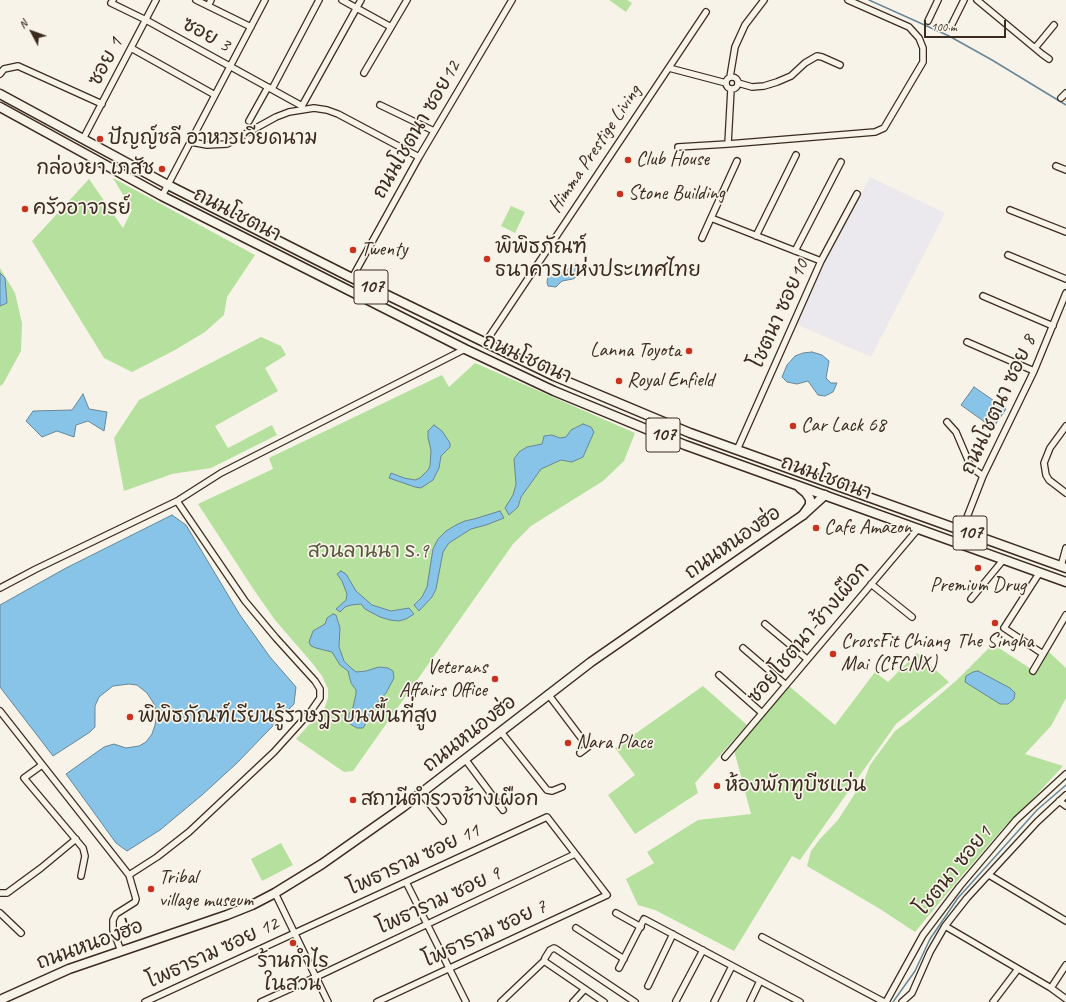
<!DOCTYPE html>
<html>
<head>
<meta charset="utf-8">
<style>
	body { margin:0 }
	#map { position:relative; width:1066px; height:1002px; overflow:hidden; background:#f7f3e8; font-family:Caveat,sans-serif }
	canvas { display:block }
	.north { position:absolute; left:12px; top:12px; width:40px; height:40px; -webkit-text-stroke:3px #f7f3e8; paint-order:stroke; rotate:311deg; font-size:11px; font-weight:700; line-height:16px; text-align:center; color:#3b2a1e }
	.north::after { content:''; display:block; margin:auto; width:14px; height:18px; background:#3b2a1e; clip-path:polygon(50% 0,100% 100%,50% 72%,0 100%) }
	.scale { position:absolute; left:924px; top:20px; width:82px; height:18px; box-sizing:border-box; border:2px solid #3b2a1e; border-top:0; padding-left:5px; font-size:12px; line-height:14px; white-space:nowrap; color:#3b2a1e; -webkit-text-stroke:3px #f7f3e8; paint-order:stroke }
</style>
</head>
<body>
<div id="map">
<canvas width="1066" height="1002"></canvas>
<div class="north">N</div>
<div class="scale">100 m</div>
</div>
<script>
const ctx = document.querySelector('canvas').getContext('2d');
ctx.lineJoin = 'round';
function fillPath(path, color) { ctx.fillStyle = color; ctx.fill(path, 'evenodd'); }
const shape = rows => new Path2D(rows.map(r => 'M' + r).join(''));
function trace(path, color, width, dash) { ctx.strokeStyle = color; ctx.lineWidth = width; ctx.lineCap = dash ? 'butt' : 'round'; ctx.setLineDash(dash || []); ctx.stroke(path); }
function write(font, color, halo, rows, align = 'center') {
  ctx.font = font + ' Caveat,"Playpen Sans Thai",sans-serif'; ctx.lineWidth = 3.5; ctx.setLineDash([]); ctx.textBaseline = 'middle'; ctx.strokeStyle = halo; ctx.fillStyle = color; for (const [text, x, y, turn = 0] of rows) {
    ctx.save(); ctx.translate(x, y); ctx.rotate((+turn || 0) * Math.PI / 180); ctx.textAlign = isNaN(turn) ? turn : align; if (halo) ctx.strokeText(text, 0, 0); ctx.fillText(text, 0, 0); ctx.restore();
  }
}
const built = shape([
	[870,177,945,213,871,357,796,324,826,260]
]);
const green = shape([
	[609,0,627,0,632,3,626,12],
	[113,178,255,255,227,297,224,315,205,332,175,350,132,372,104,358,32,241,89,179,123,228,132,210],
	[511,206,525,212,515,233,501,226],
	[0,268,15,293,22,323,21,351,3,384,0,386],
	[261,337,281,346,286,355,265,368,278,391,215,426,228,448,272,425,277,435,211,468,172,474,124,491,114,438,139,400],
	[475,363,635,433,624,461,603,481,531,526,513,544,353,771,344,772,296,739,325,707,328,698,328,689,322,676,313,664,275,620,254,590,198,504,273,469,269,458,442,375,449,387],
	[993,644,1031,669,1049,652,1066,668,1066,698,1051,726,1025,754,1063,766,1028,804,1005,826,959,879,915,932,880,909,807,866,811,851,820,839,838,820,865,778,870,765,895,731,910,720,957,680],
	[917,653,949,682,896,724,800,860,792,856,734,951,655,910,638,905,626,879,654,863,647,852,698,820,751,814,734,750,789,686,835,725,875,672,888,682],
	[703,686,747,725,695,783,698,793,635,834,608,795,635,775,615,748],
	[281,843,293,865,262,881,251,859]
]);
const water = shape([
	[576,263,581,265,583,271,580,274,573,279,562,281,556,287,548,286,547,282,548,277,552,273,564,273,572,265,576,263],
	[0,273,5,278,7,303,0,306,0,273],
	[812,352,822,355,829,361,826,378,831,383,837,383,833,392,825,396,818,395,808,381,797,384,787,382,782,377,787,365,795,356,803,353,812,352],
	[974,387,1006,409,993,428,961,405,974,387],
	[83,394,89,409,107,412,104,431,88,421,76,425,74,437,57,431,42,437,26,421,33,411,72,410,83,394],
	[583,424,591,427,594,432,583,457,572,462,561,460,541,469,521,497,518,507,509,515,505,508,513,495,516,484,514,459,519,452,527,447,542,444,544,436,552,435,560,438,566,437,571,430,583,424],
	[434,425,442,431,450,443,450,447,441,456,439,468,433,480,421,488,415,487,389,478,391,473,404,478,415,480,420,478,428,470,430,466,431,450,428,438,428,431,434,425],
	[500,511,504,518,486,525,471,529,449,543,443,552,436,589,432,597,419,611,414,605,422,597,427,587,433,549,438,539,446,531,456,525,465,521,474,519,500,511],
	[172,515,186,525,240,615,270,657,296,687,294,704,237,763,202,795,160,830,127,851,116,843,66,774,104,747,114,744,126,748,139,746,146,742,152,734,155,725,157,714,154,704,147,693,137,685,129,684,113,686,99,697,95,706,95,727,90,732,53,756,0,687,0,605,66,568,172,515],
	[341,571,346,574,356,591,372,605,391,611,409,608,414,614,406,619,399,621,390,620,380,617,365,609,361,604,351,605,345,607,340,612,336,609,346,600,347,594,342,581,337,574,341,571],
	[333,614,336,615,340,628,339,647,344,661,350,667,356,672,366,671,379,667,388,668,393,671,394,678,386,693,375,705,373,711,363,728,357,728,347,722,348,716,353,707,356,694,356,690,351,683,348,671,340,665,332,652,316,648,311,646,309,642,313,631,325,624,327,618,333,614],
	[978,671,1010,688,1015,693,1014,699,1008,704,1000,704,965,682,966,676,973,672,978,671]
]);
const stream = shape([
	[869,0,949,36,992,60,1066,105],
	[893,1002,915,971,930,939,958,898,1037,810,1066,785]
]);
const street = shape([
	[113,0,111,3,146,20,302,106,361,0],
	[196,0,251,27],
	[342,0,391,27],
	[977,0,1042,54,1049,59],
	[208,6,211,0],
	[928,21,938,0],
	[951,26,964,0],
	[131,48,215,95],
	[1035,48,1054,25],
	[669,68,726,83],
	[364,73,407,0],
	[0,74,4,69,18,66,102,104],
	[730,77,735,47,745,25,764,0],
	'726 83a6 6 0 1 1 12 0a6 6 0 1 1-12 0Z',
	[738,83,752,87,764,86,777,82,791,76,805,63,817,56,822,57,840,65],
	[272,89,319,0],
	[1061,98,1066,93],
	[380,105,434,131],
	[249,121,268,87],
	[83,139,156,0],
	[191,142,207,145,227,144,276,117,289,112,314,108,327,110,338,114,419,157],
	[728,144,731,89],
	[678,147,728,144,875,132,884,128,923,62,923,48,919,38,909,27,848,0],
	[1056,166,1066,170],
	[162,196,265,0],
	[1010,210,1066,232],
	[711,218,737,161],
	[756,236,796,155],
	[702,238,711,218,821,261],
	[795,251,841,162],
	[1008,255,1066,279],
	[352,278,419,157,512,0],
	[983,296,1053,326],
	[967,342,1034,371],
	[485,343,706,12],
	[947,422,956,432,971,467,983,476],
	[1066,426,1050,448,1044,463,1046,475,1049,480,1066,493],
	[737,450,821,261,857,194],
	[962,530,983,476,1034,371,1066,293],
	[1061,566,1066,548],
	[1040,572,1004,628,1043,654],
	[871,584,912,617],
	[0,588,36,569,177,501,221,473,465,349],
	[971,599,1004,559],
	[765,624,807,659],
	[743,648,786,685],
	[1033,671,1066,615],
	[719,675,762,713],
	[548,694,588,747,580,753],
	[0,711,129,875,136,899,135,902,116,914,113,920,113,930,121,951],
	[501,732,547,790,552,791,562,787],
	[725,757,918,529],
	[465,759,503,810],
	[42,765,24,778,83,848,85,856,81,876],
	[421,793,443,821],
	[1059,801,1066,806],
	[129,875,157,857,189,832,274,752,311,711,320,698,320,689,315,681,276,638,245,601,177,501],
	[989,875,1066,921],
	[406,882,466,1002],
	[0,893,7,893,41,868,76,839],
	[275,893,328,1002],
	[0,913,21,933],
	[616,913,641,927],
	[945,926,1051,988,1066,999],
	[576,928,624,959],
	[762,937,884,1002],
	[544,961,545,958,550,950,554,948,556,949,635,1002],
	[544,961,604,1002],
	[619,968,644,919,800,1002],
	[648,986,673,934],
	[1051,988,1066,965],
	[676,1001,703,950],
	[145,1002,547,817,607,895,377,1002],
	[261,1002,316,977,575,854],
	[501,1002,544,961],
	[573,1002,585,989],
	[714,1002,732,966],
	[750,1002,760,981],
	[886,1002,923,935,960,886,1016,820,1066,774],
	[902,1002,912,993,930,952,945,926,967,898,1037,822,1066,795],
	[993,1002,1018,969]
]);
const secondary = shape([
	[0,1000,69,969,227,915,252,905,275,893,322,864,403,807,591,662,803,515,825,495]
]);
const primary = shape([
	[0,94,168,185,352,278,554,376,690,433,1066,568],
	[0,107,162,196,465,349,554,391,685,445,1066,582],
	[800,488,806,493,810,499,810,505,803,515]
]);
const markers = [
	[100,139,4,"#c8321e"],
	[628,160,4,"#c8321e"],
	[162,169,4,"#c8321e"],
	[620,194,4,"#c8321e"],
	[25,209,4,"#c8321e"],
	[353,250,4,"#c8321e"],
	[487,259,4,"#c8321e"],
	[689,351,4,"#c8321e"],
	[619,381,4,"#c8321e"],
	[793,426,4,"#c8321e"],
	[816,528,4,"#c8321e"],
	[978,568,4,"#c8321e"],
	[995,623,4,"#c8321e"],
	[833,654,4,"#c8321e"],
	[495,679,4,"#c8321e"],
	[130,717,4,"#c8321e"],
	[568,743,4,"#c8321e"],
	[717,786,4,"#c8321e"],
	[353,800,4,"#c8321e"],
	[151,889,4,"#c8321e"],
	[293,943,4,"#c8321e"]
];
const shields = [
	[371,287,34],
	[663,435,34],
	[970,533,34]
];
const shieldNames = [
	["107",371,287],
	["107",663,435],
	["107",970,533]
];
const streetNames = [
	["ซอย 3",206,35,29],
	["ซอย 1",106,62,-62],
	["ถนนโชตนา ซอย12",417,130,-60],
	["Himma Prestige Living",595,149,-56],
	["ถนนโชตนา",237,215,27],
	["โชตนา ซอย10",780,314,-66],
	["ถนนโชตนา",527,359,24],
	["ถนนโชตนา ซอย 8",999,405,-65],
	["ถนนโชตนา",826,478,20],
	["ถนนหนองฮ่อ",733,543,-35],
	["ซอยโชตนา-ช้างเผือก",809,633,-50],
	["ถนนหนองฮ่อ",470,734,-38],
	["โพธาราม ซอย 11",414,860,-25],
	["โชตนา ซอย1",954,871,-51],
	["โพธาราม ซอย 9",439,901,-25],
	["โพธาราม ซอย 7",485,934,-25],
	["ถนนหนองฮ่อ",90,945,-20],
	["โพธาราม ซอย 12",213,953,-25]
];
const poiNames = [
	["ปัญญ์ชลี อาหารเวียดนาม",108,139],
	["Club House",636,160],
	["กล่องยา เภสัช",154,169,"right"],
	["Stone Building",628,194],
	["ครัวอาจารย์",33,209],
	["พิพิธภัณฑ์",495,248],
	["ธนาคารแห่งประเทศไทย",495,271],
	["Twenty",361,250],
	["Lanna Toyota",681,351,"right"],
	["Royal Enfield",627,381],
	["Car Lack 68",801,426],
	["Cafe Amazon",824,528],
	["Premium Drug",978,586,"center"],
	["CrossFit Chiang",841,642],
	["Mai (CFCNX)",841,665],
	["The Singha",995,642,"center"],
	["Veterans",487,668,"right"],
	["Affairs Office",487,691,"right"],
	["พิพิธภัณฑ์เรียนรู้ราษฎรบนพื้นที่สูง",138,717],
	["Nara Place",576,743],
	["ห้องพักทูบีซแว่น",725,786],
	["สถานีตำรวจช้างเผือก",361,800],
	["Tribal",159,878],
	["village museum",159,901],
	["ร้านกำไร",293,962,"center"],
	["ในสวน",293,985,"center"]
];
const parkNames = [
	["สวนลานนา ร.9",368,552]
];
fillPath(built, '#ebe9ed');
fillPath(green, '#b6e09d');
fillPath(water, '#87c4e7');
trace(water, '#698697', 1);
trace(stream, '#698697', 1.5);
trace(street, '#3b2a1e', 8);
trace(secondary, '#3b2a1e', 11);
trace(primary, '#3b2a1e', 11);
trace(street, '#f7f3e8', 5.5);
trace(secondary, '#f7f3e8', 8);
trace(primary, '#f7f3e8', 8);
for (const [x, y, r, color] of markers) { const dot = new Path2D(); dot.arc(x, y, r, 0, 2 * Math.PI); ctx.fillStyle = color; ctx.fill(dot); trace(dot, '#f7f3e8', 1.5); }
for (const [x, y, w] of shields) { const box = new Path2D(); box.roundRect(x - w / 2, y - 17, w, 34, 3); ctx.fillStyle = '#f7f3e8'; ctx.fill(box); trace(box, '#3b2a1e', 1); }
write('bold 19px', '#3b2a1e', null, shieldNames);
write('20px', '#3b2a1e', '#f7f3e8', streetNames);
write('20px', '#3b2a1e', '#f7f3e8', poiNames, 'left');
write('20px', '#5a583e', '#f7f3e8', parkNames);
</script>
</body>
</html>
